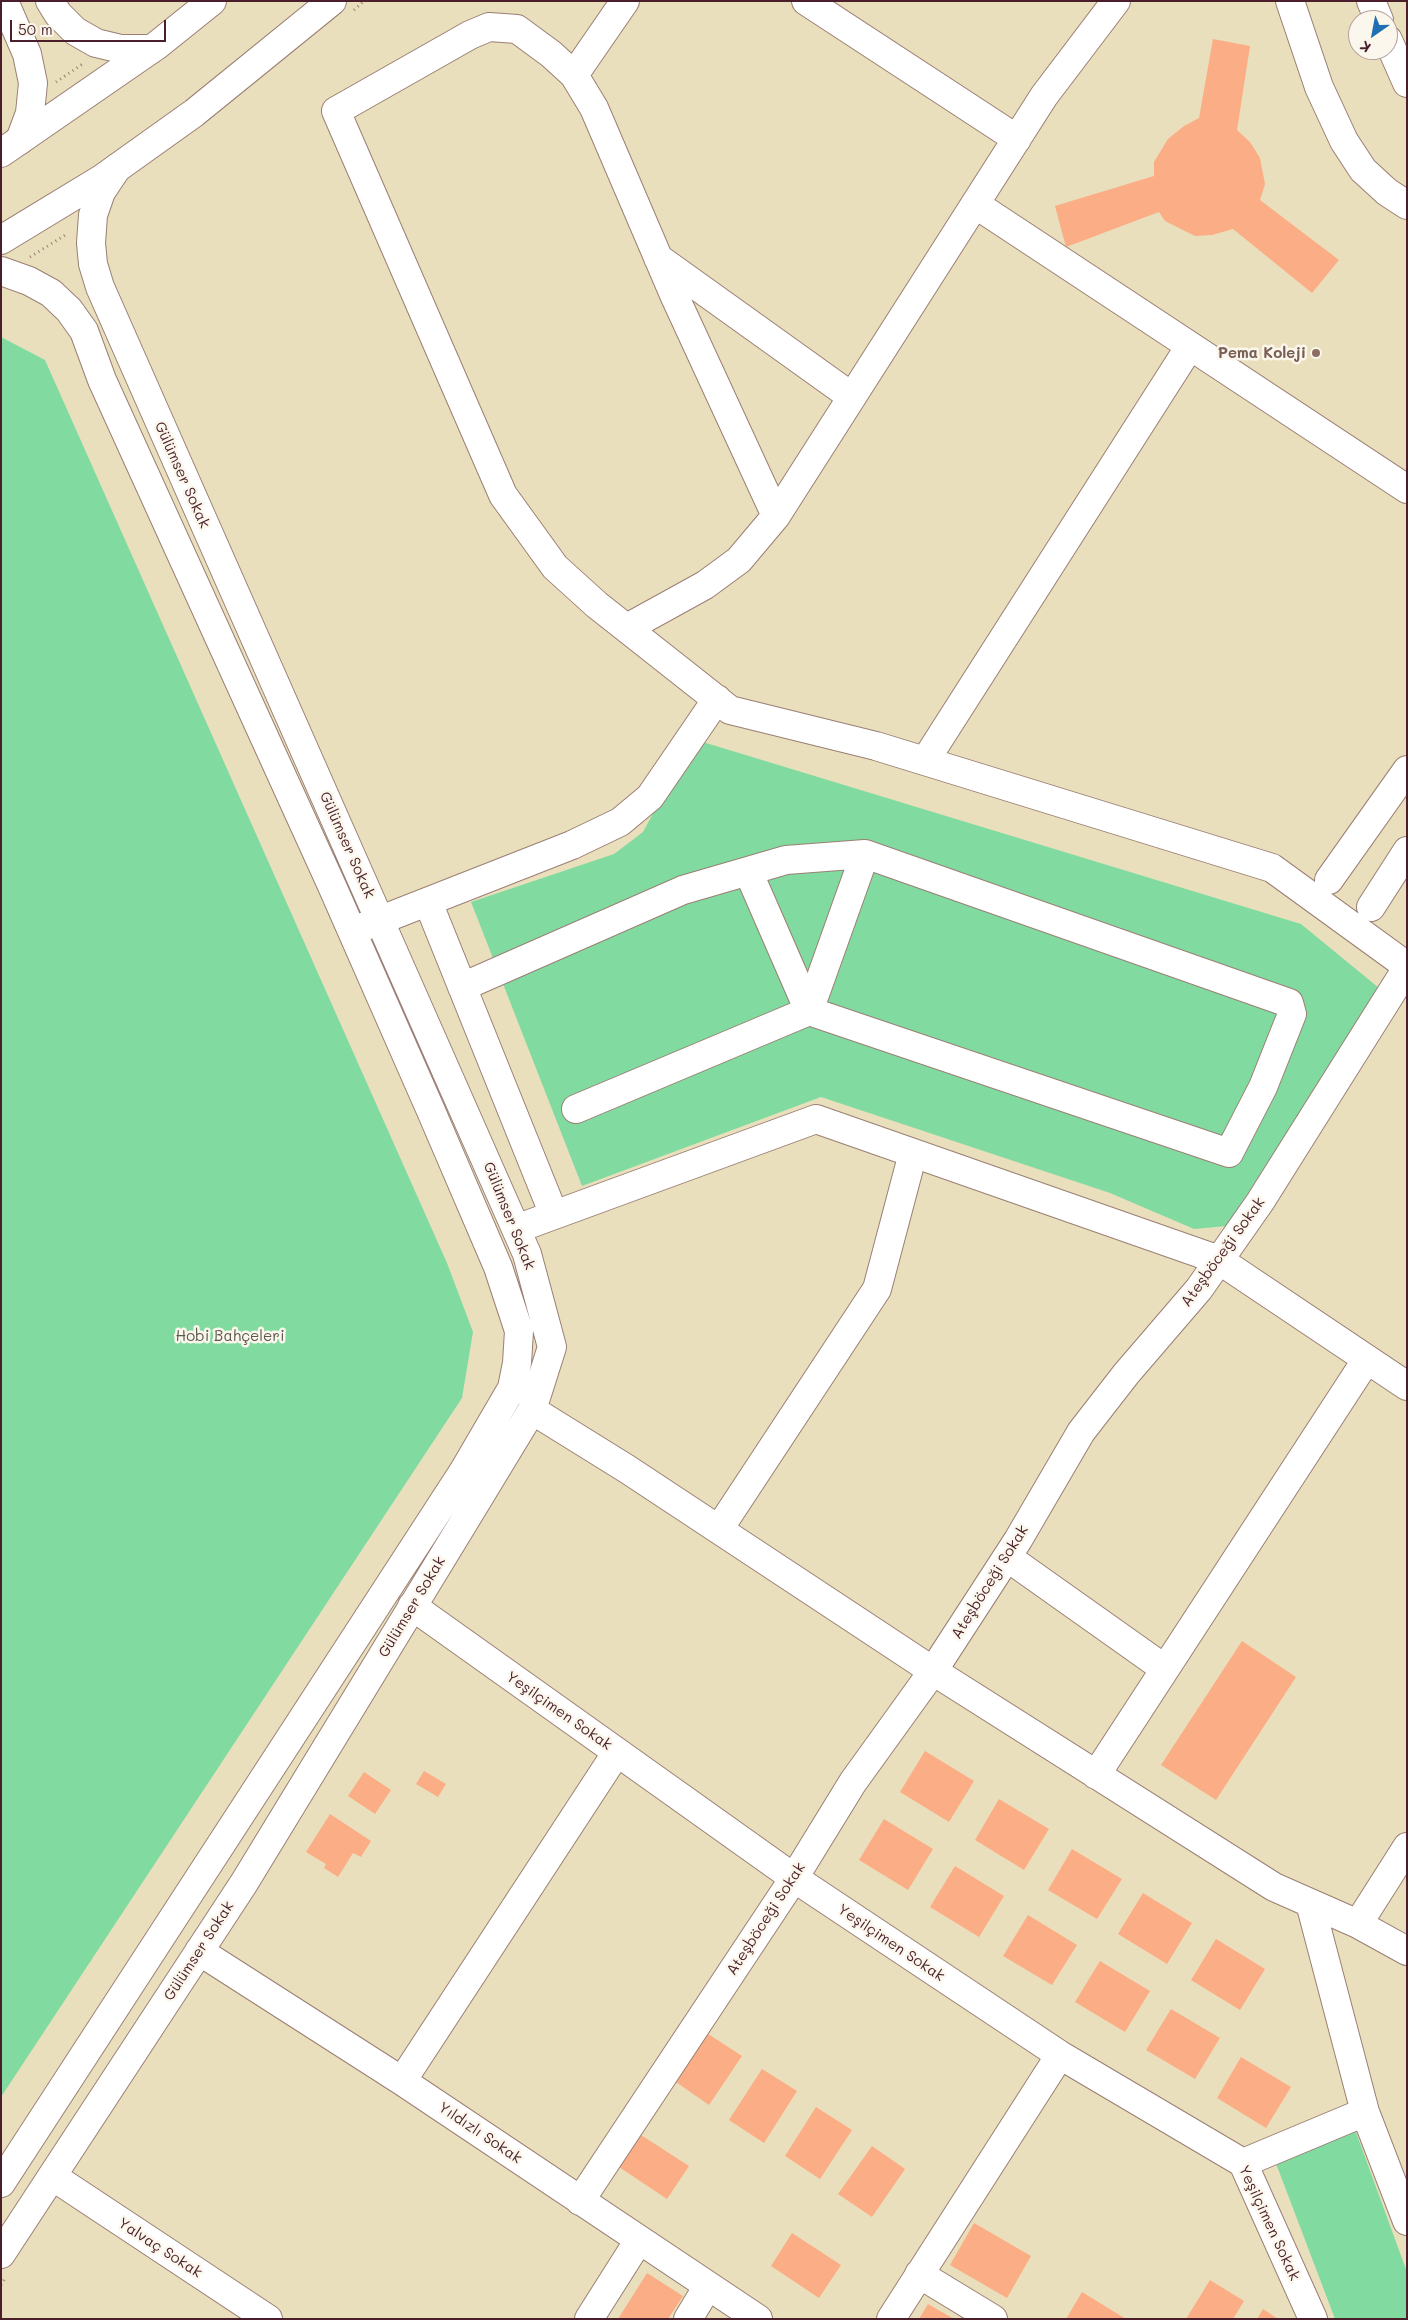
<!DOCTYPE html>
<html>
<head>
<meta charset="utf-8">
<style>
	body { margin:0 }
	#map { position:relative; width:1408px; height:2320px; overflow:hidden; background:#eadfbc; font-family:Mali,sans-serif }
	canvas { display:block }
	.frame { position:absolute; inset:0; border:2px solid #4a1f2b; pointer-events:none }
	.north { position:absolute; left:1348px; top:10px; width:50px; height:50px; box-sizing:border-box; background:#fbf7ec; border:1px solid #b4a19f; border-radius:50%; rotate:213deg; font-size:14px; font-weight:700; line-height:20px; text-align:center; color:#4a1f2b }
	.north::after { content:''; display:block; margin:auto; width:18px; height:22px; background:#1f6fb2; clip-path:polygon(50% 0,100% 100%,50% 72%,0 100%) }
	.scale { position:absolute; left:10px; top:20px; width:156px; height:22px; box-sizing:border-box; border:2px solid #4a1f2b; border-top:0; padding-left:6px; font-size:15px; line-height:18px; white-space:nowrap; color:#4a1f2b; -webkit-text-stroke:4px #fbf7ec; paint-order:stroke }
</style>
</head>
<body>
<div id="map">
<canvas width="1408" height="2320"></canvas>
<div class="frame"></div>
<div class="north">K</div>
<div class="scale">50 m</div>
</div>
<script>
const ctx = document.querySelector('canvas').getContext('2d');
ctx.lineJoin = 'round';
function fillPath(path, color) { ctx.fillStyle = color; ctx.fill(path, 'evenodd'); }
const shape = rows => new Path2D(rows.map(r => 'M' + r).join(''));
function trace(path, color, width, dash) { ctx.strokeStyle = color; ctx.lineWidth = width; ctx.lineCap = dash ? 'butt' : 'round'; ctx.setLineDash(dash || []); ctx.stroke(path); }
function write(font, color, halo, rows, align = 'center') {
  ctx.font = font + ' Mali,sans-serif'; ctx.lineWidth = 5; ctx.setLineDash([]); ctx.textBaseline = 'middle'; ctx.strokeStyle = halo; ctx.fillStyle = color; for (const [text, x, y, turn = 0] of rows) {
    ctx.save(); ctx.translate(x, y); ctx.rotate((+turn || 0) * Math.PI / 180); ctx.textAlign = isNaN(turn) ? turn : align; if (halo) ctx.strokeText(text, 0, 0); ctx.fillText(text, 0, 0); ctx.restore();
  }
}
const green = shape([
	[1,337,45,360,447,1263,473,1332,462,1398,1,2097],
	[693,739,1301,924,1379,988,1227,1226,1194,1229,1110,1193,821,1097,582,1186,471,902,614,854,643,832],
	[1353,2124,1407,2272,1407,2319,1335,2319,1272,2153]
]);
const building = shape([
	[1213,39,1250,46,1237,130,1250,142,1260,158,1265,184,1260,200,1339,260,1312,293,1233,229,1212,235,1195,236,1165,221,1159,212,1066,247,1055,206,1154,176,1154,162,1168,139,1184,126,1199,118],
	[1242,1641,1296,1677,1216,1800,1161,1765],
	[925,1751,974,1781,949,1822,900,1792],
	[424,1771,446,1784,438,1797,416,1784],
	[364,1772,391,1790,375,1814,348,1796],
	[999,1799,1049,1829,1024,1870,975,1840],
	[330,1814,371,1841,361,1857,353,1853,338,1877,324,1868,326,1864,306,1852],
	[884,1819,933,1849,908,1890,859,1860],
	[1072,1849,1122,1879,1097,1919,1048,1890],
	[955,1866,1004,1896,979,1937,930,1907],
	[1143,1893,1192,1923,1167,1964,1118,1934],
	[1028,1915,1077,1945,1052,1985,1003,1956],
	[1216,1939,1265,1969,1240,2010,1191,1980],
	[1100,1961,1150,1991,1125,2032,1075,2002],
	[1171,2009,1220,2038,1195,2079,1146,2050],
	[705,2032,742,2056,709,2105,673,2080],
	[1241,2057,1291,2087,1266,2128,1217,2098],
	[762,2069,797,2091,764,2143,729,2120],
	[816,2107,852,2130,820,2179,785,2156],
	[641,2135,689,2166,667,2199,619,2167],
	[872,2146,905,2169,872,2217,838,2194],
	[974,2223,1031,2256,1007,2298,950,2265],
	[792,2233,841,2265,819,2298,771,2266],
	[647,2273,683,2296,668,2319,618,2319],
	[1210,2280,1244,2301,1233,2319,1186,2319],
	[1082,2292,1126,2319,1066,2319],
	[928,2304,954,2319,919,2319],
	[1263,2309,1278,2319,1257,2319]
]);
const path = shape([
	[354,10,364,1],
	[56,82,84,63],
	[30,257,67,234],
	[1,2285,6,2277]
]);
const minor = shape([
	[4,1,27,54,33,83,30,113,20,140],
	[50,1,58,14,75,31,96,43,121,49,151,49],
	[806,1,1017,139],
	[1290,1,1319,87,1344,141,1363,170,1387,192,1407,205],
	[1371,1,1379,20],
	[1388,40,1407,83],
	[574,75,625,1],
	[975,204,1407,489],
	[658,258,852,397],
	[1,271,29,281,51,293,69,310,84,331,102,380,332,886,431,1111,498,1267,519,1331,517,1363,512,1388,463,1472,1,2183],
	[776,516,675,297,594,108,574,75,551,54,517,29,489,27,470,35,336,111,503,495,555,567,597,605,730,710,876,746,1272,868,1407,966],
	[627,628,705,585,739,560,776,516,1044,96,1116,1],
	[925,761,1190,346],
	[748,871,809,1011,865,854],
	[1329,880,1407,770],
	[428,902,554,1215],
	[1371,907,1407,851],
	[363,927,572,845,620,822,650,797,717,699],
	[462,987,683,890,786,860,865,854,1289,1003,1292,1014,1263,1087,1229,1153,809,1011,576,1109],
	[516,1229,816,1119,1219,1260,1407,1386],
	[532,1410,627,1469,933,1671,1274,1887,1358,1924,1407,1951],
	[719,1529,877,1289,913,1153],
	[1007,1557,1165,1669],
	[412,1606,794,1878,1060,2055,1243,2163,1313,2319],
	[1096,1775,1367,1359],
	[1310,1903,1365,2112,1407,2221],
	[1358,1924,1407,1847],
	[199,1951,402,2081,758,2319],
	[402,2081,617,1752],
	[1243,2163,1365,2112],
	[52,2176,268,2319],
	[580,2201,794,1878,853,1782,933,1671,1018,1540,1081,1432,1126,1374,1199,1289,1260,1202,1407,968],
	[1,2254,244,1883,475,1504,532,1410,552,1347,527,1254,100,287,93,264,91,243,93,215,101,192,117,168],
	[919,2274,993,2319],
	[589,2319,639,2240],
	[688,2319,708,2286],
	[891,2319,1060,2055]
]);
const major = shape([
	[1,153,156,46,212,1],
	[1,240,103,178,194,113,332,1]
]);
const markers = [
	[1316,353,5,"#8d6e63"]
];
const educationNames = [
	["Pema Koleji",1306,353]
];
const streetNames = [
	["Gülümser Sokak",182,475,66],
	["Gülümser Sokak",347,845,66],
	["Gülümser Sokak",509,1216,68],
	["Ateşböceği Sokak",1223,1252,-54],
	["Ateşböceği Sokak",990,1582,-58],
	["Gülümser Sokak",412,1607,-59],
	["Yeşilçimen Sokak",559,1711,35],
	["Ateşböceği Sokak",766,1919,-57],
	["Yeşilçimen Sokak",891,1943,34],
	["Gülümser Sokak",199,1951,-57],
	["Yıldızlı Sokak",480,2133,34],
	["Yeşilçimen Sokak",1269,2223,65],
	["Yalvaç Sokak",160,2248,33]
];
const parkNames = [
	["Hobi Bahçeleri",230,1336]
];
fillPath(green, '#81dba1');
fillPath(building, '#fbad85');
trace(minor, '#9a7f74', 30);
trace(major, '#9a7f74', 30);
trace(path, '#9a7f74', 3, [1, 4]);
trace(minor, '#fff', 28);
trace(major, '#fff', 28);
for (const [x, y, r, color] of markers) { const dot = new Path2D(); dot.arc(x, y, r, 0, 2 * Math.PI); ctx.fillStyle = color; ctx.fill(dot); trace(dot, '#fbf7ec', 2); }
write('bold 15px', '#785e54', '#fbf7ec', educationNames, 'right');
write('15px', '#4a1f2b', '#fbf7ec', streetNames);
write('15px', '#5a574e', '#fbf7ec', parkNames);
</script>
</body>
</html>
